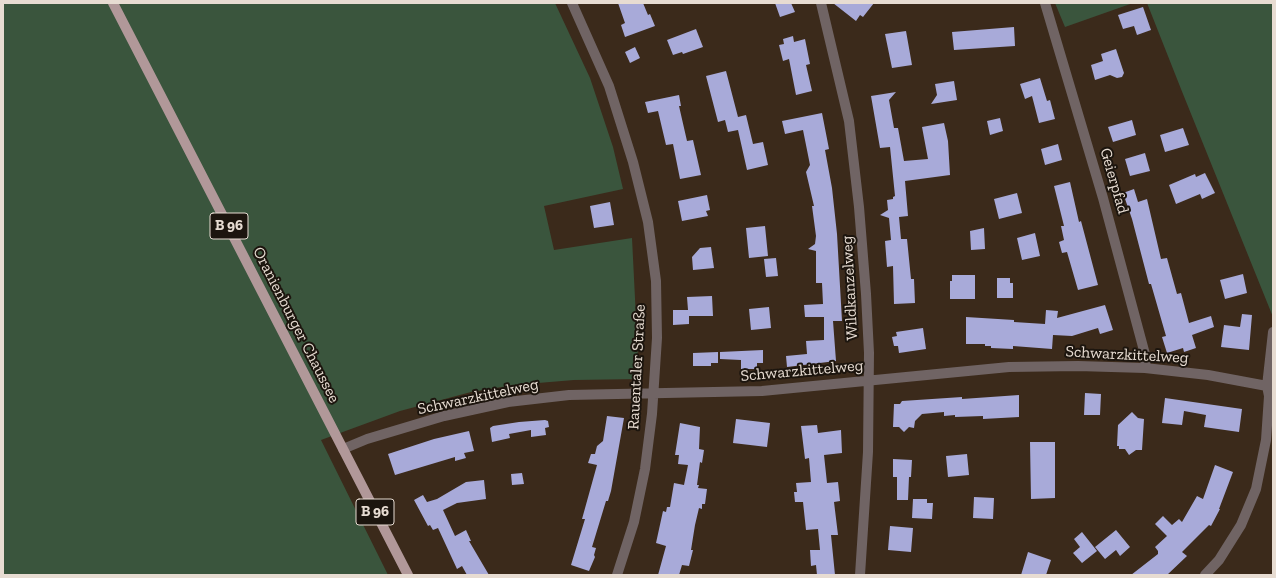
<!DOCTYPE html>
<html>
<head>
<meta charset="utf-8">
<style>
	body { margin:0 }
	#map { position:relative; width:1276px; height:578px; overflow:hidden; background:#3b2a1b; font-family:"Zilla Slab",serif }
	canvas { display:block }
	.frame { position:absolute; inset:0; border:4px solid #e7dcd2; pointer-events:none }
</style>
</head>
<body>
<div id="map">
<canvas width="1276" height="578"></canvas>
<div class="frame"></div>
</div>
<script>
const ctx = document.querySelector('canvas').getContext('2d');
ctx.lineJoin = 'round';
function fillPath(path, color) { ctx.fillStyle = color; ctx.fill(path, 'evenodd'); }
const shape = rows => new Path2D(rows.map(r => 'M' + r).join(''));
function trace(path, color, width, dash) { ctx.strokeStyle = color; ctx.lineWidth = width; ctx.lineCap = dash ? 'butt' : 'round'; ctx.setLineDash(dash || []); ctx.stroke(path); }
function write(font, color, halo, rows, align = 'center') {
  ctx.font = font + ' "Zilla Slab",serif'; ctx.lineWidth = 4; ctx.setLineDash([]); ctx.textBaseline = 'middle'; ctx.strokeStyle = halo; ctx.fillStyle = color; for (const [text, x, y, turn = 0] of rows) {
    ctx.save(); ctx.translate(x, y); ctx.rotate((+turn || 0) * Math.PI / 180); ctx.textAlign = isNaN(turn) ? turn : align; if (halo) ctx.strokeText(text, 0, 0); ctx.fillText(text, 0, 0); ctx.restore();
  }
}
const green = shape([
	[3,3,555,3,590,78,613,147,623,189,544,206,554,250,632,238,639,379,574,380,514,385,471,392,400,411,321,440,388,575,3,575],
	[1055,3,1133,3,1065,27],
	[1147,3,1273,3,1273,317,1181,89]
]);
const building = shape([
	[618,3,643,3,648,15,650,14,655,26,625,37,621,25,625,23],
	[775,3,791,3,795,12,780,17],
	[833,3,874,3,863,17,860,15,856,21],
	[1143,7,1151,30,1137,35,1134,26,1123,29,1118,15],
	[1014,27,1015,46,954,50,952,32],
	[696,29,703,47,683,54,682,52,673,55,667,40],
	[906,31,912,65,892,68,885,34],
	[793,36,794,42,805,39,810,64,806,65,812,91,796,95,789,59,783,61,779,45,784,44,783,39],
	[635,47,640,58,630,63,625,52],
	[1116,49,1124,73,1122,77,1117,78,1110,75,1095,80,1091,65,1103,61,1101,54],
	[726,71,738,117,746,115,753,144,763,142,768,165,747,170,738,130,728,132,725,120,718,122,706,76],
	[1040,78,1047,101,1050,100,1055,119,1039,123,1032,96,1025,99,1020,84],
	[954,81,957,100,931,104,937,95,935,84],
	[896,92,889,100,894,128,898,128,904,161,928,159,922,127,944,123,948,141,950,175,905,181,908,216,899,217,901,239,907,239,911,279,914,279,915,303,894,304,893,266,887,267,885,241,891,240,889,218,880,215,888,210,887,200,893,199,893,197,895,196,890,147,880,148,871,96],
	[679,95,681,106,679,106,687,141,693,140,701,175,680,179,673,144,666,145,658,111,648,113,645,102],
	[822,113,829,149,825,150,832,188,837,234,842,321,833,321,836,361,787,367,786,356,807,354,806,341,824,340,824,317,805,317,804,305,823,304,822,283,816,283,816,251,808,249,815,244,816,236,812,206,814,206,806,172,810,165,803,130,785,134,782,121],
	[1000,118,1003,131,990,135,987,121],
	[1132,120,1136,135,1113,142,1108,127],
	[1183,128,1189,145,1165,152,1160,135],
	[1058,144,1062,160,1045,165,1041,149],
	[1145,153,1150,171,1130,176,1125,159],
	[1205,173,1215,193,1202,199,1200,194,1176,204,1169,185,1195,174,1196,177],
	[1070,182,1079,222,1081,221,1098,285,1078,290,1067,252,1062,253,1059,242,1064,240,1061,226,1064,226,1054,186],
	[1134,189,1138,202,1147,199,1161,259,1167,258,1177,294,1181,293,1189,323,1211,316,1214,327,1192,335,1196,348,1184,352,1183,348,1167,353,1162,337,1166,336,1151,284,1149,284,1132,219,1123,193],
	[1017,193,1022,213,999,219,994,199],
	[707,195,710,210,706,211,708,216,682,221,678,201],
	[610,202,614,225,594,228,590,206],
	[765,226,768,256,749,258,746,228],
	[984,228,985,249,971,250,970,231],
	[1035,233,1040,256,1022,260,1017,238],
	[711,247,714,268,693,270,692,257,700,248],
	[776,258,778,276,766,277,764,259],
	[1243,274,1247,293,1225,299,1220,280],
	[952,275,975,275,975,299,950,299,950,281,952,281],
	[997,278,1010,278,1010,283,1013,283,1013,298,997,298],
	[712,296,713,316,689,316,689,324,673,325,673,310,688,310,687,297],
	[1105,305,1113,330,1100,334,1098,328,1072,336,1053,335,1052,349,1013,346,1013,349,991,348,991,346,985,346,985,344,966,344,966,317,1014,320,1014,322,1045,324,1046,310,1058,311,1057,318],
	[769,307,771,328,751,330,749,309],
	[1242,314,1252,315,1249,350,1221,347,1224,325,1240,327],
	[923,328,926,349,899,353,898,346,894,346,892,337,897,336,896,332],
	[763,350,763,363,757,363,757,369,741,369,741,360,720,359,720,352],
	[718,352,718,363,711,363,711,366,693,366,693,353],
	[1085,393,1101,394,1100,415,1084,415],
	[1019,395,1019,417,983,419,983,416,955,417,955,415,944,416,944,412,922,414,915,421,914,428,909,427,904,432,899,427,893,427,894,404,900,404,902,401,962,397,962,399],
	[1165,398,1242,409,1239,432,1204,427,1206,415,1184,411,1182,425,1162,423],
	[1132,412,1138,418,1144,419,1142,450,1136,450,1129,455,1125,449,1119,449,1119,446,1117,446,1118,425],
	[607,416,624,418,611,491,608,501,606,501,592,547,596,548,594,555,595,557,589,571,571,565,585,519,582,519,597,465,588,463,591,454,595,454,597,446,603,441],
	[736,419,770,423,767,447,733,443],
	[545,420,548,421,549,427,545,428,546,435,531,437,531,430,509,434,510,438,492,442,490,428,493,426,519,422],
	[680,423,700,427,699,449,704,450,702,463,700,462,697,485,699,485,698,488,707,489,705,504,702,504,702,509,699,508,695,525,691,550,693,550,689,566,682,565,679,575,658,575,666,546,656,543,663,511,666,512,667,507,670,507,674,483,684,485,688,465,678,464,679,455,675,455],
	[817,425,818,433,841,430,842,453,824,455,827,483,838,482,840,501,834,502,838,535,831,535,835,575,817,575,816,565,811,566,810,550,820,550,818,529,806,530,803,502,795,502,794,492,797,492,796,483,811,482,809,458,805,459,801,426],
	[469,431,474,451,464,453,466,458,455,461,455,457,395,475,388,454,434,439],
	[1030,442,1055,442,1055,498,1031,499],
	[967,454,969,475,948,477,946,456],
	[893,459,912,460,911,477,909,477,908,500,897,500,897,477,893,477],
	[1215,465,1233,472,1219,509,1220,509,1211,526,1209,525,1182,552,1187,556,1167,575,1131,575,1158,554,1158,551,1155,547,1167,536,1155,524,1163,516,1172,525,1179,519,1182,522,1197,496,1203,499],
	[522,473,524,484,512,485,511,474],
	[484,480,486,499,457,503,443,510,455,536,466,530,471,541,469,541,489,575,467,575,462,566,457,569,438,528,433,530,430,525,428,526,414,500,423,495,427,502,437,499,466,482],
	[974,497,994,498,993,519,973,518],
	[913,499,927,499,927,503,933,503,932,519,912,518],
	[890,526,913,528,911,552,888,550],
	[1116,530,1130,547,1120,556,1116,550,1105,559,1095,547],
	[1082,532,1097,551,1082,563,1073,553,1080,547,1074,539],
	[1028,552,1051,560,1046,575,1021,575]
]);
const minor = shape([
	[572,3,609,86,633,162,648,222,656,281,657,338,652,414,645,469,634,522,617,575],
	[821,3,849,121,859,207,866,294,869,353,868,452,860,575],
	[1045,3,1103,198,1146,358,1145,368],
	[1267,386,1273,332],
	[343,449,367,439,444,416,508,402,569,395,762,391,1009,367,1078,366,1145,368,1208,375,1267,386,1269,396,1266,440,1256,489,1241,525,1219,560,1205,575]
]);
const major = shape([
	[113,3,408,575]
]);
const shields = [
	[229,226,38],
	[375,512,38]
];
const shieldNames = [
	["B 96",229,226],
	["B 96",375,512]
];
const streetNames = [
	["Geierpfad",1114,181,74],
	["Wildkanzelweg",850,288,-93],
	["Oranienburger Chaussee",296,325,63],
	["Schwarzkittelweg",1127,355,3],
	["Rauentaler Straße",637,367,-87],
	["Schwarzkittelweg",802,371,-5],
	["Schwarzkittelweg",478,397,-12]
];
fillPath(green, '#3a553d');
fillPath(building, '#a8aad9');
trace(minor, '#706464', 10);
trace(major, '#b19899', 10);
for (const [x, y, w] of shields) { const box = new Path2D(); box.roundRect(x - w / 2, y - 13, w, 26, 3); ctx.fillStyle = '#1c150e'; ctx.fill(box); trace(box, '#e7dcd2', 1); }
write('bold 15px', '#e7dcd2', null, shieldNames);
write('16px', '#e7dcd2', '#1c150e', streetNames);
</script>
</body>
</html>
